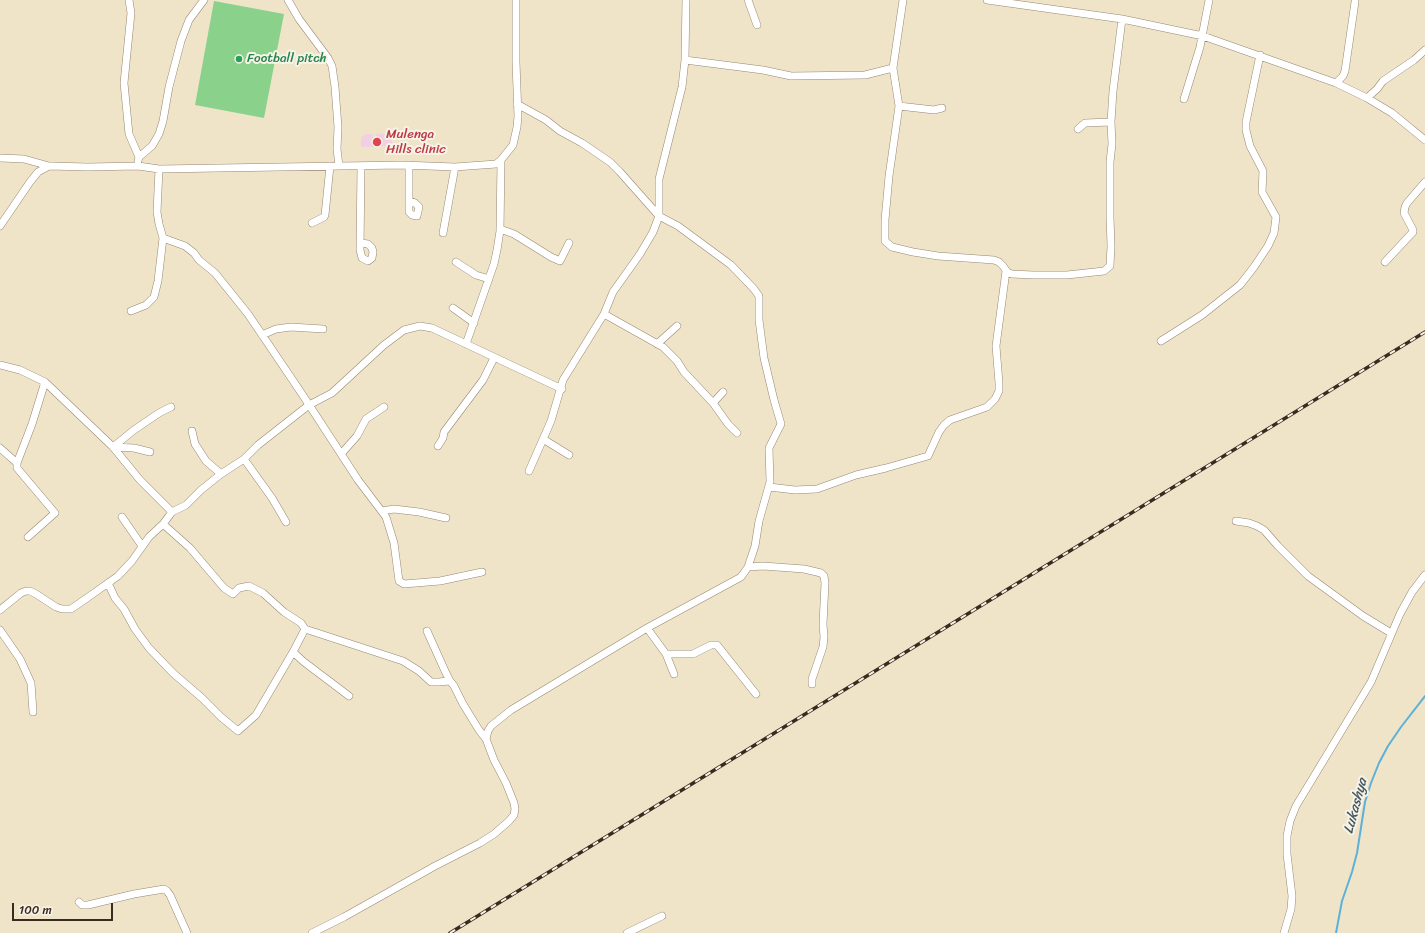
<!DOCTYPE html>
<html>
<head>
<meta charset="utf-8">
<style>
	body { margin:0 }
	#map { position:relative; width:1425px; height:933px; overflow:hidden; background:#f0e4c8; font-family:Sriracha,sans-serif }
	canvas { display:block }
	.scale { position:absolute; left:12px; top:903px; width:101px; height:18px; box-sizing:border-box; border:2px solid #3b2a1e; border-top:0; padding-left:5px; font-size:12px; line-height:14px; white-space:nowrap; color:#3b2a1e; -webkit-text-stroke:3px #f7f3e8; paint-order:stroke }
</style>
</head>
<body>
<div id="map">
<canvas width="1425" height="933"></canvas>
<div class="scale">100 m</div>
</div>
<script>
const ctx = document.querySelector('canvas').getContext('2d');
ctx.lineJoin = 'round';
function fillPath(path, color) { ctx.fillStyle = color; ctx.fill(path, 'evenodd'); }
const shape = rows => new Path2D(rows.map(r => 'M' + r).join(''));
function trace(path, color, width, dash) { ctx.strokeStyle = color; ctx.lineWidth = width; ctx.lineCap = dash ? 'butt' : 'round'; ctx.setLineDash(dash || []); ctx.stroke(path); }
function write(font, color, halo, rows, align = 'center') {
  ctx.font = font + ' Sriracha,sans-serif'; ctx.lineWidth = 4; ctx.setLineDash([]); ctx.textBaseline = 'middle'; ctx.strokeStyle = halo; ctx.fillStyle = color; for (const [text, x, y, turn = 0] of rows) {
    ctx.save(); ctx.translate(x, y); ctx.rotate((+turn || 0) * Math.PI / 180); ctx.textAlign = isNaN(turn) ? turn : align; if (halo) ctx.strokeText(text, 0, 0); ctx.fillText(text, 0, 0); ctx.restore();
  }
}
const built = shape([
	[392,133,392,146,361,147,361,137,364,136,365,134,373,134,372,137,376,137,376,134]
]);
const green = shape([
	[214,1,284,14,264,118,195,105]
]);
const stream = shape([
	[1336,933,1342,901,1352,872,1357,853,1365,802,1371,783,1379,763,1388,746,1401,727,1425,696]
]);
const minor = shape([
	[129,0,131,13,124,83,129,134,139,157,138,161],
	[288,0,299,19,328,58,332,66,335,87,338,127,337,149,339,166],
	[748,0,757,25],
	[903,0,893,68,899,106,889,176,885,220,885,241,892,247,913,252,938,256,994,260,999,262,1003,266,1008,273,1012,274,1033,275,1067,275,1104,271,1110,266,1111,246,1110,217,1110,162,1112,144,1111,122,1113,91,1122,19],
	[987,0,1122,19,1203,36,1336,83,1367,98,1392,113,1425,140],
	[685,60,763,70,791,76,865,75,893,68],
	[1336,83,1343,76,1345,71,1355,2],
	[1367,98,1377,89,1383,81,1414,60,1425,50],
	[1184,99,1200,47,1209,0],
	[899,106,934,110,942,108],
	[1078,129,1085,123,1111,122],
	[139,157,152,146,159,134,163,121,169,87,181,41,189,20,204,0],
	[0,158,24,159,49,166],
	[409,165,409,212,412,215,417,216,419,207,415,203,410,201],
	[159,169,157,212,159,224,163,238,185,246,194,253,199,260,215,273,248,314,302,394,358,480,386,517,394,543,399,581,404,584,440,581,482,572],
	[312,223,324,217,325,215,330,166],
	[0,226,30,182,38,172,49,166,88,167,138,166,159,169,402,165,455,167,496,164,501,160,513,145,517,127,518,116,516,62,516,0],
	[500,229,514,234,551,257,560,261,569,243],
	[443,233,455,167],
	[361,243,368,244,372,248,373,252,372,258,368,261,362,258,360,250,361,166],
	[456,262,476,275,489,279],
	[1385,262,1413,232,1413,230,1404,213,1405,207,1407,203,1425,182],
	[453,308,474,323],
	[131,311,146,305,154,297,158,281,163,238],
	[604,314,663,347,677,361,684,372,713,403,728,424,737,433],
	[262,335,276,329,291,327,323,329],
	[1161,341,1202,315,1240,285,1254,267,1268,246,1274,233,1276,217,1262,192,1263,171,1250,146,1246,130,1246,122,1260,55],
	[466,344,494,264,497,250,500,231,501,160],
	[657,344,677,326],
	[0,365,20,370,45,382,113,447,140,480,172,512],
	[713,403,723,392],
	[192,431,195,444,206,461,221,474],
	[543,439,569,455],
	[438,446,443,438,444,432,483,380,494,358],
	[113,447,134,430,159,413,171,407],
	[113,447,134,448,150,452],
	[0,448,17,463],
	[341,454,357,436,366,419,384,407],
	[244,459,272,498,286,522],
	[529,471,551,421,563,380,604,314,613,292,640,254,653,232,659,216,659,179,682,87,685,60,686,0],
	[769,487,795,490,817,489,856,475,886,468,928,456,939,432,944,425,950,420,987,407,995,399,999,391,999,383,996,346,1006,271],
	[382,511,394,509,419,512,446,518],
	[122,517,142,546],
	[1236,521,1249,523,1257,526,1264,530,1278,546,1308,576,1363,616,1391,633],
	[28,537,55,513,17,468,17,463,32,424,45,382],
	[748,567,763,566,804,569,821,573,824,576,825,583,823,624,824,637,823,647,812,679,812,684],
	[108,583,115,598,124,609,135,629,149,648,173,673,202,698,221,717,238,731,256,715,293,652,305,629,301,623,284,612,263,593,249,586,239,588,233,594,224,588,190,548,163,524],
	[0,610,21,593,26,591,30,591,36,594,56,607,62,609,71,609,87,598,118,576,132,561,149,537,163,524,172,512,186,505,201,490,221,474,244,459,258,445,309,405,332,393,384,345,404,330,420,326,432,328,562,389],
	[647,628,666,654,674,674],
	[305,629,403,661,419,671,431,682,438,682,450,681,454,686,463,704,479,730,486,739,494,760,506,783,514,803,515,809,514,815,509,821,494,834,480,843,435,866,344,917,312,933],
	[0,630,20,659,31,683,33,712],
	[427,631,445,671,450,681],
	[293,652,304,662,349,696],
	[666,654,693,654,711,645,717,645,756,694],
	[486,739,488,731,491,726,511,710,647,628,741,577,748,567,755,546,759,521,770,482,769,448,781,424,774,400,764,358,759,320,759,296,754,289,731,265,678,226,659,216,620,172,610,162,582,143,560,131,546,120,517,104],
	[79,902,82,905,88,905,134,894,164,889,167,891,170,895,187,933],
	[627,933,662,916],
	[1284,933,1291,909,1292,896,1287,854,1287,836,1290,821,1296,806,1371,682,1400,614,1412,592,1425,575]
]);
const rail = shape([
	[450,933,1425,332]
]);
const markers = [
	[239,59,4,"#2e9e5b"],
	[377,142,5,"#e0444e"]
];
const leisureNames = [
	["Football pitch",247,59]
];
const healthNames = [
	["Mulenga",386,135],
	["Hills clinic",386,150]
];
const waterNames = [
	["Lukashya",1356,806,-75]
];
fillPath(built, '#f1d0e4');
fillPath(green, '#8ad28c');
trace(stream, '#5bb1d7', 2);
trace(minor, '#968773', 8);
trace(minor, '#fff', 7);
trace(rail, '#3b2a1e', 3.5);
trace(rail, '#f7f3e8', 2, [6]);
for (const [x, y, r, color] of markers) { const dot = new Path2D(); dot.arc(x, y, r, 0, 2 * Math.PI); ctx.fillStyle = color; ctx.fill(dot); trace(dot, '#f7f3e8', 1.5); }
write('13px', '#27864d', '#f7f3e8', leisureNames, 'left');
write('13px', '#be3a42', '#f7f3e8', healthNames, 'left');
write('italic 14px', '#46595f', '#f7f3e8', waterNames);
</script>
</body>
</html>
